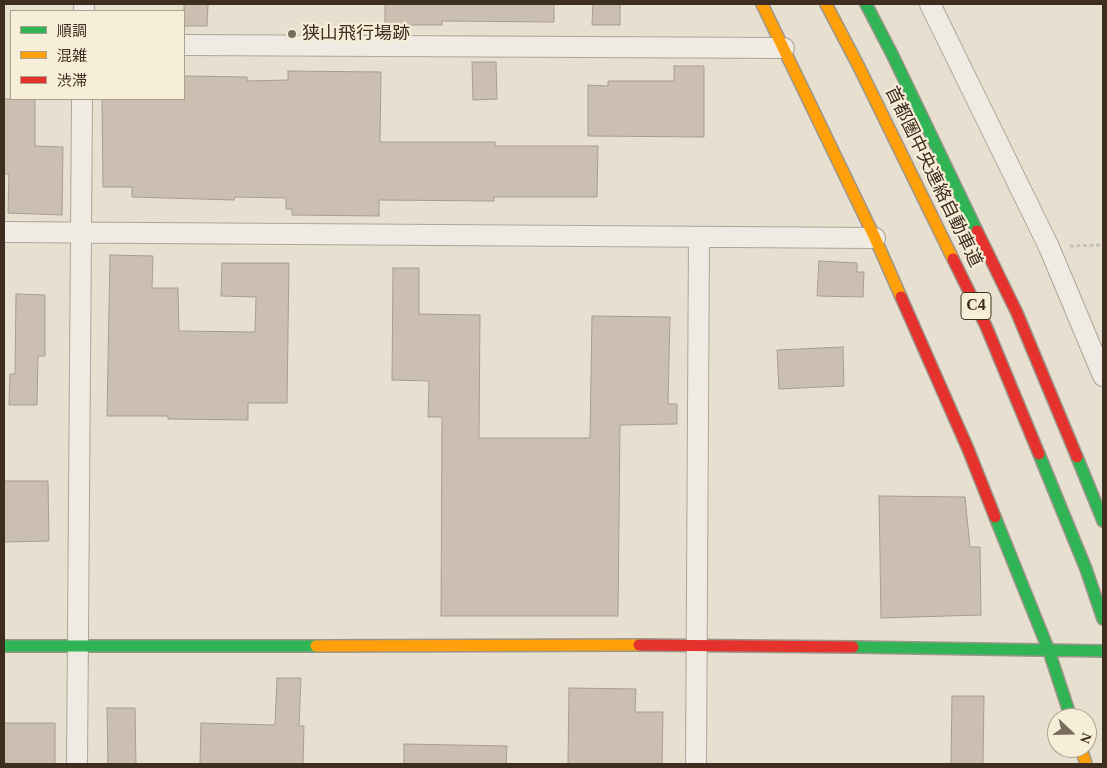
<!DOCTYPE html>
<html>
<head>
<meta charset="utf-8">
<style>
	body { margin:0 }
	#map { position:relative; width:1107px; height:768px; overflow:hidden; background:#e7e0d1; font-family:"Times New Roman","Noto Sans JP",serif }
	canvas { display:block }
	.frame { position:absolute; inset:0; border:5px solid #3d2e20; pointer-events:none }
	.legend { position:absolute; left:10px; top:10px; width:175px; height:90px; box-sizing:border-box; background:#f7eed8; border:1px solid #ada18e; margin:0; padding:6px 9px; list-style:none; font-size:15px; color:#3d2e20 }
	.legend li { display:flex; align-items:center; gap:10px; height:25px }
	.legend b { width:25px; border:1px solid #ada18e }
	.north { position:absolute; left:1047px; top:708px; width:50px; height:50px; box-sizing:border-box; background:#f7eed8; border:1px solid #ada18e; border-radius:50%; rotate:111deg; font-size:14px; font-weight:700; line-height:20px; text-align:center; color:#3d2e20 }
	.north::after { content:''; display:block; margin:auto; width:18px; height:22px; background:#786c5e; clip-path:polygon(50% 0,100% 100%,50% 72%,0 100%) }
</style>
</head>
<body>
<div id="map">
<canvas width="1107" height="768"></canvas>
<div class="frame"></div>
<ul class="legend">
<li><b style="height:6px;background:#30b455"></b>順調</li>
<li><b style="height:6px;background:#ff9f0a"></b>混雑</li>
<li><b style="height:6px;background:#e5322d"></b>渋滞</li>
</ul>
<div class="north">N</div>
</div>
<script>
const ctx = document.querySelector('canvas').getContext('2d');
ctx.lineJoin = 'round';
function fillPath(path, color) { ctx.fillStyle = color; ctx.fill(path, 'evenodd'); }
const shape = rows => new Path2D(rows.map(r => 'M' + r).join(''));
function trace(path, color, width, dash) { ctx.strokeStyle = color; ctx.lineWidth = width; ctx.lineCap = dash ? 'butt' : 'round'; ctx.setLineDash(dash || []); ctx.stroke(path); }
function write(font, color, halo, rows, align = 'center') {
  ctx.font = font + ' "Times New Roman","Noto Sans JP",serif'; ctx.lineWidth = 4.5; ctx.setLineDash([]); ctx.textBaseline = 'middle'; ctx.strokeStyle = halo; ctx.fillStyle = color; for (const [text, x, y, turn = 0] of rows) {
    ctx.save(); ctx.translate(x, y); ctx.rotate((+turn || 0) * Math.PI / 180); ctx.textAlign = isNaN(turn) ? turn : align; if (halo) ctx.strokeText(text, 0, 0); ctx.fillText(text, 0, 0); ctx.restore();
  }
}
const building = shape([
	[184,4,208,4,207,26,184,26,184,4],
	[385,4,554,4,554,22,442,21,442,25,385,25,385,4],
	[593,4,620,4,620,25,592,25,593,4],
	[472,62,496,62,497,99,473,100,472,62],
	[674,66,704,66,704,137,588,136,588,85,608,86,608,81,674,81,674,66],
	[288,71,381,72,380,142,495,142,495,146,598,146,597,197,494,197,494,201,379,200,379,216,292,215,292,209,286,209,286,198,235,197,234,200,132,197,132,187,103,187,102,99,184,99,184,76,247,77,247,81,288,80,288,71],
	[4,99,35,99,35,146,63,147,62,215,8,213,9,174,4,174,4,99],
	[110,255,153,256,152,288,178,288,179,331,255,332,256,297,221,296,222,263,289,263,287,403,248,403,248,420,168,419,168,416,107,416,110,255],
	[819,261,857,263,857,272,864,272,863,297,817,296,819,261],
	[393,268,419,268,419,314,480,315,479,438,590,438,592,316,670,317,668,404,677,404,677,424,620,425,618,616,441,616,442,417,428,417,429,381,392,380,393,268],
	[16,294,45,295,45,356,38,356,37,405,9,405,10,374,15,374,16,294],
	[843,347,844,386,779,389,777,350,843,347],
	[4,481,48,481,49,541,4,542,4,481],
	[879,496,965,497,970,547,980,547,981,615,881,618,879,496],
	[277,678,301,678,299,726,304,726,303,764,200,764,201,723,275,725,277,678],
	[569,688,636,689,635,712,663,712,662,764,568,764,569,688],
	[952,696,984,696,983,764,951,764,952,696],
	[107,708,135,708,136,764,108,764,107,708],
	[4,723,55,723,55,764,4,764,4,723],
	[404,744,507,746,506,764,404,764,404,744]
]);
const path = shape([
	[1070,246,1103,245]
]);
const street = shape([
	[930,4,1049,247,1103,376],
	[84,11,84,4],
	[184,45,784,48],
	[4,232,875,238],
	[77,764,82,99],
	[696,764,699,237]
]);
const fast = shape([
	[866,4,892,54,977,231],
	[1039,454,1086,569,1103,619],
	[1077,457,1103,521],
	[995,517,1049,651,1071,718],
	[4,646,316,646],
	[853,647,1103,651]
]);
const slow = shape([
	[762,4,875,238,901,297],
	[826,4,859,67,953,259],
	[316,646,639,645],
	[1081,748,1086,764]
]);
const jam = shape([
	[977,231,1017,313,1077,457],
	[953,259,986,326,1039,454],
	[901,297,968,449,995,517],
	[639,645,853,647]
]);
const markers = [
	[292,34,5,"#786c5e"]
];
const shields = [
	[976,306,30]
];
const shieldNames = [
	["C4",976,306]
];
const poiNames = [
	["狭山飛行場跡",302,34]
];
const streetNames = [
	["首都圏中央連絡自動車道",933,177,64]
];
fillPath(building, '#cbbfb2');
trace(building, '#a89c90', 1);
trace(street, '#ada599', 22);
trace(fast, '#9c958a', 14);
trace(slow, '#9c958a', 14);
trace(jam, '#9c958a', 14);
trace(path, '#c8c2b9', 3, [4, 2.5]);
trace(street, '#efebe3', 20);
trace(fast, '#30b455', 11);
trace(slow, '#ff9f0a', 11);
trace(jam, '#e5322d', 11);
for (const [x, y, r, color] of markers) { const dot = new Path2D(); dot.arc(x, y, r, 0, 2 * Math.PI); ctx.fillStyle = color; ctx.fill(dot); trace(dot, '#f7eed8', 2); }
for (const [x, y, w] of shields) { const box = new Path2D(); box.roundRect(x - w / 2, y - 13.5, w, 27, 4); ctx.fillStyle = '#f7eed8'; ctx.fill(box); trace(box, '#3d2e20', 1); }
write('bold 16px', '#3d2e20', null, shieldNames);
write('18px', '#3d2e20', '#f7eed8', poiNames, 'left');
write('18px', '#3d2e20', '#f7eed8', streetNames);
</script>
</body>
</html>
